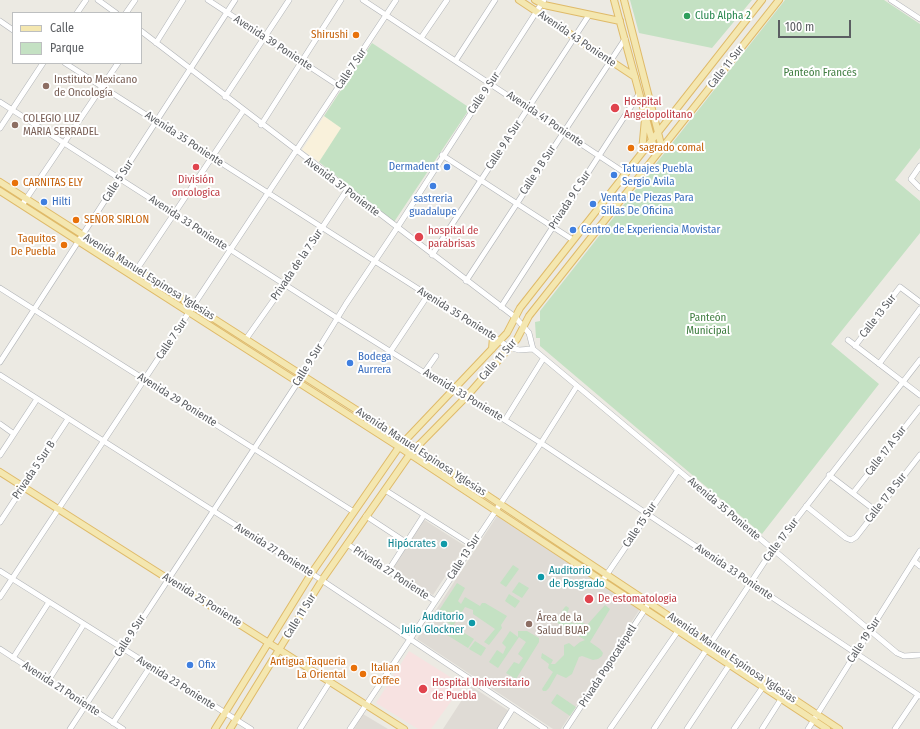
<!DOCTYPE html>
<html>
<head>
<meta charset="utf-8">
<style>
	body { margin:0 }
	#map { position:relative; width:920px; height:729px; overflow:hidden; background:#eceae3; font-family:"Fira Sans Condensed",sans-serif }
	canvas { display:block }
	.legend { position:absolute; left:12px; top:12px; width:130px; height:52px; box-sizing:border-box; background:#fff; border:1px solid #bdbfc0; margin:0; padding:5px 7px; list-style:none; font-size:12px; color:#5b5e62 }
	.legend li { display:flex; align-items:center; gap:8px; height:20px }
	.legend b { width:20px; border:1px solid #bdbfc0 }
	.scale { position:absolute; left:778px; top:20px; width:73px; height:18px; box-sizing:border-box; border:2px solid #5b5e62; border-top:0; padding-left:5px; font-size:12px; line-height:14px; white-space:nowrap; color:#5b5e62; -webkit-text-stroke:3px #fff; paint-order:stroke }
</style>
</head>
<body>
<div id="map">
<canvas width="920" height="729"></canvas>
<ul class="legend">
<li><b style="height:5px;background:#f4e7b0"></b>Calle</li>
<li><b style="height:11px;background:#c4e1c3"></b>Parque</li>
</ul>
<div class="scale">100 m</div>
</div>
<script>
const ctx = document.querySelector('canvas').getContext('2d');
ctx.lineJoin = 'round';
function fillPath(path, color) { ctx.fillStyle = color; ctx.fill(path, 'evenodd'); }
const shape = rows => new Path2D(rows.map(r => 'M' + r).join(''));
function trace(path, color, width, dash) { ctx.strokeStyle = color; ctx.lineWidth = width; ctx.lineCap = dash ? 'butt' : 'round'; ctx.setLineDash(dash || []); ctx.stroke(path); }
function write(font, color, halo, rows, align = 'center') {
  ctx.font = font + ' "Fira Sans Condensed",sans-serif'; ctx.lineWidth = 4; ctx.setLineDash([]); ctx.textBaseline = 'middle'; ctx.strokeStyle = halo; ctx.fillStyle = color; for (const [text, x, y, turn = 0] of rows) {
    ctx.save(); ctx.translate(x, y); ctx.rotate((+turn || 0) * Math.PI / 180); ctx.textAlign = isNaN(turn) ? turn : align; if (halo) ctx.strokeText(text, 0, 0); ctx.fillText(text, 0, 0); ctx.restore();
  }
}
const commercial = shape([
	[324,116,342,128,319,162,302,150]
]);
const education = shape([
	[497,516,640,609,561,729,553,729,417,639],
	[423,519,465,546,433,595,394,571,392,566],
	[471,686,509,711,497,729,443,729],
	[363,714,388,729,354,729]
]);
const medical = shape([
	[409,651,463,685,431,729,418,729,376,703]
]);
const green = shape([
	[630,0,752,0,712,48,639,33],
	[785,0,884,0,920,24,920,148,895,180,920,201,920,233,831,344,879,384,762,534,540,346,540,338,536,338,535,322,540,321,540,311],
	[372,43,470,108,394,222,319,162,341,128,324,116],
	[513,565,519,569,506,587,500,583],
	[519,582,529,588,522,598,512,592],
	[457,583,465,588,458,601,461,604,465,597,480,606,482,603,485,603,507,616,501,625,502,628,489,645,484,642,495,629,473,614,473,610,465,607,453,626,474,639,468,648,447,635,453,626,436,615],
	[509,594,520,601,515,608,505,601],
	[605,605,610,609,590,642,600,649,603,653,602,656,598,659,593,660,582,656,579,657,572,674,566,678,557,674,549,688,546,691,543,691,542,689,553,672,548,668,549,664,541,658,542,653,553,660,551,664,555,664,564,655,564,645,569,643,574,647,580,642,585,640,556,622,564,608,566,606,569,608,566,617,569,621,575,624,577,621,580,621,587,625],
	[510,631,518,637,518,631,527,631,539,638,539,642,516,679,506,673,514,662,519,664,523,658,518,654,526,642,519,637,498,668,489,662,497,650,503,654,506,647,502,643],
	[475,641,486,648,481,656,469,649],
	[557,694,576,707,570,716,551,703]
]);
const minor = shape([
	[98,0,116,13],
	[208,0,339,86],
	[363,0,625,173],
	[891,0,920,19],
	[77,13,86,0],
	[126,13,135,0],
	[0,21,13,30],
	[141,31,515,317,529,333,533,349],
	[421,38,447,0],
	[156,43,183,0],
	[456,60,495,0],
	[65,63,509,347,519,350,533,349],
	[225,97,289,0],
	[0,102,337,318,452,390,467,396,541,443,920,696],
	[261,125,341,0],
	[0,128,43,63],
	[442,155,573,240],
	[920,166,911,179,920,188],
	[22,205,118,63],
	[432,255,589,15],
	[137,269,243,111],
	[466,281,625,39],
	[0,288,354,512],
	[501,307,639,94],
	[246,339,285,284,347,190],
	[848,340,920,395],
	[855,346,900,287,920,302],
	[533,349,897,653,904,656,920,655],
	[390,352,428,295],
	[0,362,235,0],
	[879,364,920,309],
	[424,373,436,356],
	[0,375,314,575,545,729],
	[505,420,543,359],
	[0,424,14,434],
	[0,455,37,399],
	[829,475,876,511],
	[385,490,472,545],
	[853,493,920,408],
	[806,506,846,538,851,540,856,537,920,455],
	[366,516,407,543],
	[0,522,68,419],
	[347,544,435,601],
	[914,561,920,566],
	[0,571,251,729],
	[388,571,424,515],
	[603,580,678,470],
	[0,597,396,0],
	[0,649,123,729],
	[13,658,49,602],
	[48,681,84,624],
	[113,723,150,667],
	[70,729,298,382,346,304,397,228,544,0],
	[300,729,329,683],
	[350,729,541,443,577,386],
	[500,729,513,708],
	[566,729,647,606],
	[610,729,680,628],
	[654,729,773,549,920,360],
	[687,729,732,661],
	[734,729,765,684],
	[762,729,783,696],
	[808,729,920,551],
	[895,729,918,695]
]);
const major = shape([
	[519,0,635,77],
	[535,0,544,5,620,21],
	[614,0,656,155],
	[624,0,662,148],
	[642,151,645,119],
	[0,182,416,448,839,729],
	[0,191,399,447,827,729],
	[492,349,493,337],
	[0,472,404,729],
	[215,729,311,574,399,447,507,333,520,308,762,0],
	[230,729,322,580,410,454,467,396,517,339,529,316,779,0]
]);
const markers = [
	[687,16,4,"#2e9e5b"],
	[356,35,4,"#e8710a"],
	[46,86,4,"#8d6e63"],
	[615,108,5,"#e0444e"],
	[15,125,4,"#8d6e63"],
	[631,148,4,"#e8710a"],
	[196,167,4,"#e0444e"],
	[447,167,4,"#3f7fe0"],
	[614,175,4,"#3f7fe0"],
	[15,183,4,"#e8710a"],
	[433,186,4,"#3f7fe0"],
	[44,202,4,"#3f7fe0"],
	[593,204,4,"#3f7fe0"],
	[76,220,4,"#e8710a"],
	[573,230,4,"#3f7fe0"],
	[419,237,5,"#e0444e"],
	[64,245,4,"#e8710a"],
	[350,363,4,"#3f7fe0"],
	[444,544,4,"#0f9aa8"],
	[541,577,4,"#0f9aa8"],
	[589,599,5,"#e0444e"],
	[472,623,4,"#0f9aa8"],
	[529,624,4,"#8d6e63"],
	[190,665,4,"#3f7fe0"],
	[354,668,4,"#e8710a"],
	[363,674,4,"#e8710a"],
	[423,689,5,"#e0444e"]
];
const leisureNames = [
	["Club Alpha 2",695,16]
];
const foodNames = [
	["Shirushi",348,35,"right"],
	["sagrado comal",639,148],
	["CARNITAS ELY",23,183],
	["SEÑOR SIRLON",84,220],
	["Taquitos",56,239,"right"],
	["De Puebla",56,252,"right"],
	["Antigua Taqueria",346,662,"right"],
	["La Oriental",346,675,"right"],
	["Italian",371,668],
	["Coffee",371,681]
];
const streetNames = [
	["Avenida 43 Poniente",577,39,34],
	["Avenida 39 Poniente",273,43,33],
	["Calle 11 Sur",726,67,-52],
	["Calle 7 Sur",351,69,-56],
	["Calle 9 Sur",484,93,-56],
	["Avenida 41 Poniente",545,119,34],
	["Avenida 35 Poniente",184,139,33],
	["Calle 9 A Sur",504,145,-57],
	["Calle 9 B Sur",538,170,-57],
	["Calle 5 Sur",118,181,-57],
	["Avenida 37 Poniente",342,187,37],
	["Privada 9 C Sur",570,200,-57],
	["Avenida 33 Poniente",188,223,33],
	["Privada de la 7 Sur",297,265,-56],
	["Avenida Manuel Espinosa Yglesias",149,277,32],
	["Avenida 35 Poniente",457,314,32],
	["Calle 13 Sur",878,316,-52],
	["Calle 7 Sur",172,339,-56],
	["Calle 11 Sur",498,360,-49],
	["Calle 9 Sur",308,365,-58],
	["Avenida 33 Poniente",463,395,31],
	["Avenida 29 Poniente",177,400,32],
	["Calle 17 A Sur",886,451,-52],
	["Avenida Manuel Espinosa Yglesias",421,452,33],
	["Privada 5 Sur B",34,470,-56],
	["Calle 17 B Sur",886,498,-52],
	["Avenida 35 Poniente",724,509,40],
	["Calle 15 Sur",640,525,-56],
	["Calle 17 Sur",781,540,-53],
	["Avenida 27 Poniente",274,550,32],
	["Calle 13 Sur",464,557,-57],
	["Avenida 33 Poniente",734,572,34],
	["Privada 27 Poniente",391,573,33],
	["Avenida 25 Poniente",202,600,32],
	["Calle 11 Sur",300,616,-58],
	["Calle 9 Sur",130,636,-57],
	["Calle 19 Sur",864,640,-57],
	["Avenida Manuel Espinosa Yglesias",732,658,34],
	["Privada Popocatépetl",608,666,-57],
	["Avenida 23 Poniente",176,683,32],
	["Avenida 21 Poniente",61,689,33]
];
const parkNames = [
	["Panteón Francés",820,73],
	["Panteón",708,318],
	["Municipal",708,331]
];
const educationNames = [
	["Instituto Mexicano",54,80],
	["de Oncología",54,93],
	["COLEGIO LUZ",23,119],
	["MARIA SERRADEL",23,132],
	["Área de la",537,618],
	["Salud BUAP",537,631]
];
const healthNames = [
	["Hospital",624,102],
	["Angelopolitano",624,115],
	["División",196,180,"center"],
	["oncologica",196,193,"center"],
	["hospital de",428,231],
	["parabrisas",428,244],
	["De estomatologia",598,599],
	["Hospital Universitario",432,683],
	["de Puebla",432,696]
];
const shopNames = [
	["Dermadent",439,167,"right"],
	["Tatuajes Puebla",622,169],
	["Sergio Avila",622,182],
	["Venta De Piezas Para",601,198],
	["Sillas De Oficina",601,211],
	["sastreria",433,199,"center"],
	["guadalupe",433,212,"center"],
	["Hilti",52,202],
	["Centro de Experiencia Movistar",581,230],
	["Bodega",358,357],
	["Aurrera",358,370],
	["Ofix",198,665]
];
const cultureNames = [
	["Hipócrates",436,544],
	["Auditorio",549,571,"left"],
	["de Posgrado",549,584,"left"],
	["Auditorio",464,617],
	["Julio Glockner",464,630]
];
fillPath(commercial, '#f9f1db');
fillPath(education, '#dfdbd5');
fillPath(medical, '#f7e2e1');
fillPath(green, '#c4e1c3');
trace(minor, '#b0b3b7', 6);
trace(major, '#dfba69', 8);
trace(minor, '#fff', 5);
trace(major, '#f4e7b0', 6);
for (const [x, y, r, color] of markers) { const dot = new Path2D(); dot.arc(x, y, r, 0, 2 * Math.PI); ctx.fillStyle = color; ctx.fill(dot); trace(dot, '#fff', 1.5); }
write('11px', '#27864d', '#fff', leisureNames, 'left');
write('11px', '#c56008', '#fff', foodNames, 'left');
write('11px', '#5b5e62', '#fff', streetNames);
write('11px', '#3f7d40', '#fff', parkNames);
write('11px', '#785e54', '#fff', educationNames, 'left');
write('11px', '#be3a42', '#fff', healthNames, 'left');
write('11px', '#366cbe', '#fff', shopNames, 'left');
write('11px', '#0d838f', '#fff', cultureNames, 'right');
</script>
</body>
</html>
